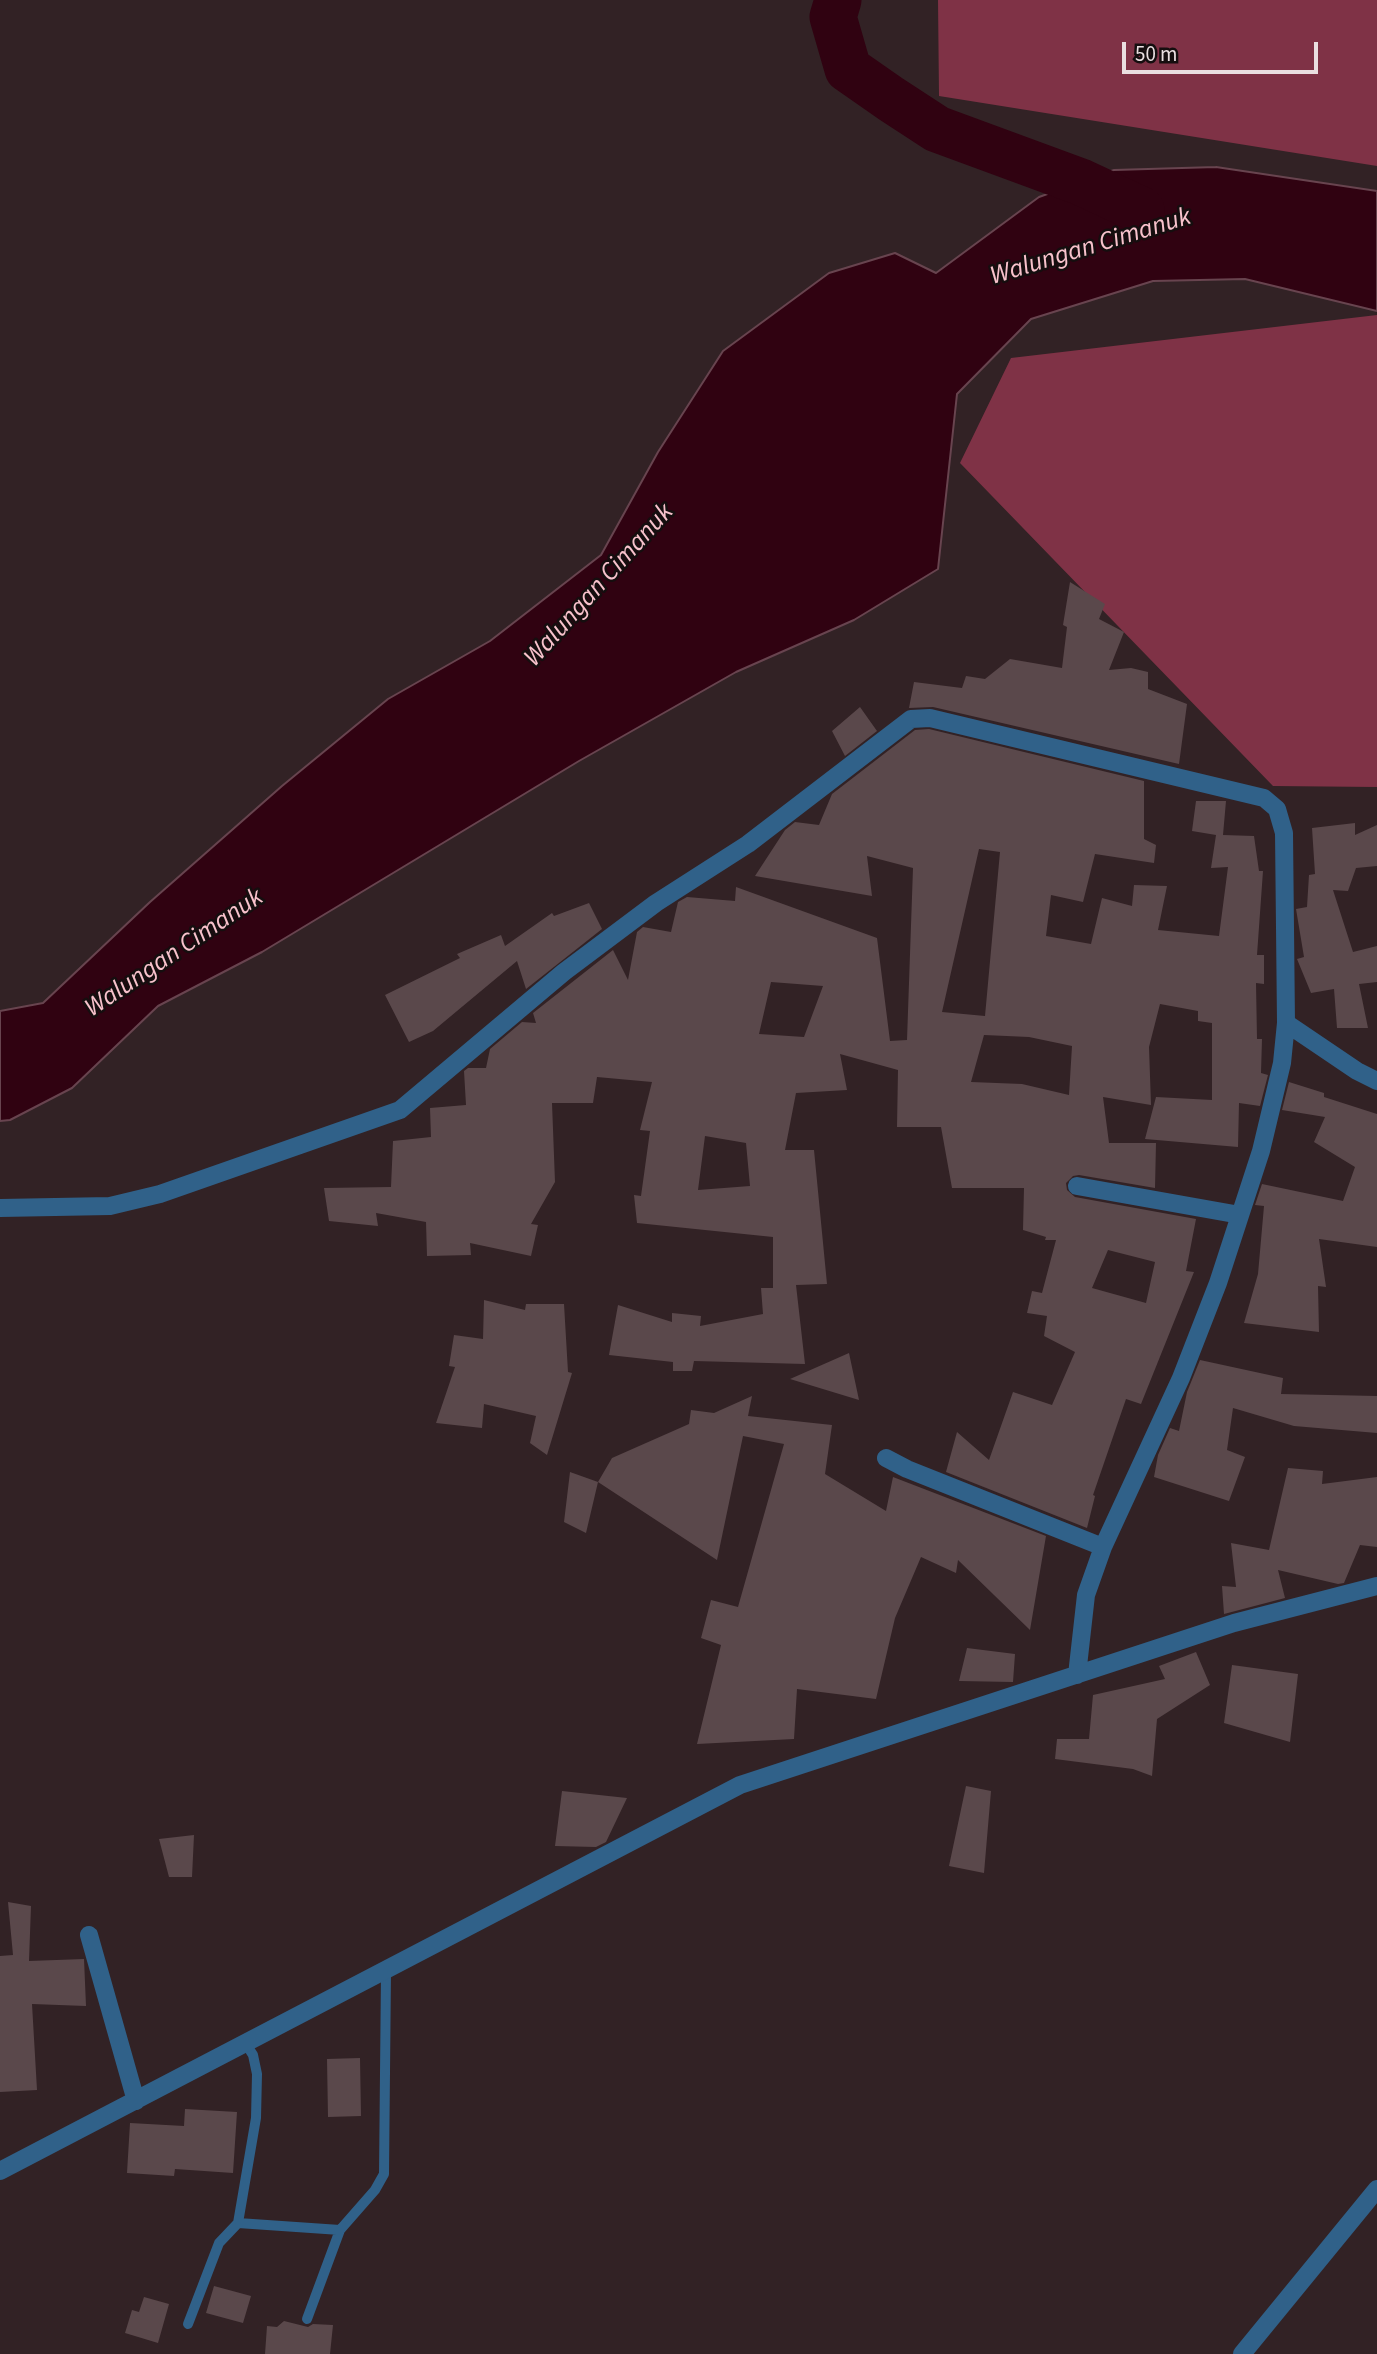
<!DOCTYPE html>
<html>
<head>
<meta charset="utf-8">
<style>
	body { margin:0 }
	#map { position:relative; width:1377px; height:2354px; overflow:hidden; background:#322225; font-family:"Source Sans 3",sans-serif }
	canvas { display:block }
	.scale { position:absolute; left:1122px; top:42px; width:196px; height:32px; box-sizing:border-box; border:4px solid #eadfe1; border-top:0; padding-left:9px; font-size:21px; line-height:24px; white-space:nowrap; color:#eadfe1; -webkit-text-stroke:5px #150e0f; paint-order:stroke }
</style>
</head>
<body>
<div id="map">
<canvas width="1377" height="2354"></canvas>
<div class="scale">50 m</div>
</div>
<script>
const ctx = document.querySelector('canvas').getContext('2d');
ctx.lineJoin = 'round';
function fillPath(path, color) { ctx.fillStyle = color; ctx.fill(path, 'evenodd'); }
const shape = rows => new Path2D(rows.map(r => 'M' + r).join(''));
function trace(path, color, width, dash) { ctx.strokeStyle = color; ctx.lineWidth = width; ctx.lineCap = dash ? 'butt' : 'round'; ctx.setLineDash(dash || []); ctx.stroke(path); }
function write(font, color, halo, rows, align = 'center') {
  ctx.font = font + ' "Source Sans 3",sans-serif'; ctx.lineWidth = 5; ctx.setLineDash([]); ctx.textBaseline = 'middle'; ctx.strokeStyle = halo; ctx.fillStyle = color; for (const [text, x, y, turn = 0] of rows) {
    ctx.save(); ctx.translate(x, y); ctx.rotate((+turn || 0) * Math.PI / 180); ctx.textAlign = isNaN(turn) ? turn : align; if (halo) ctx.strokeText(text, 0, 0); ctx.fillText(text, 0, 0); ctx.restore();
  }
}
const green = shape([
	[938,0,1377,0,1377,166,939,96],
	[1377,315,1377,787,1273,786,960,463,1011,358]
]);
const water = shape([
	[1216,167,1377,191,1377,311,1245,279,1153,281,1031,319,957,394,938,569,854,620,736,672,579,761,262,952,158,1006,72,1088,10,1120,0,1121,0,1011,43,1003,150,902,282,786,388,699,490,641,601,555,658,452,723,351,829,273,895,253,936,273,1039,197,1114,170,1216,167]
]);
const river = shape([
	[838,0,833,17,848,69,891,99,937,129,1081,182,1141,210]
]);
const building = shape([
	[1070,582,1105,604,1099,619,1124,632,1109,670,1131,668,1148,672,1148,689,1187,704,1179,764,933,707,909,708,914,682,962,688,966,676,985,679,1010,659,1062,668,1067,627,1063,625],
	[860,707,877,731,845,756,832,731],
	[929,729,1144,781,1144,839,1156,845,1154,863,1095,854,1083,902,1051,895,1046,936,1091,944,1102,898,1132,906,1134,885,1167,886,1158,930,1219,936,1228,867,1211,868,1216,835,1192,831,1196,801,1226,801,1223,835,1254,836,1259,871,1263,871,1257,955,1264,955,1264,984,1256,983,1257,1039,1262,1039,1261,1073,1268,1075,1260,1106,1239,1103,1238,1147,1145,1139,1156,1097,1212,1100,1212,1023,1198,1021,1198,1011,1160,1004,1149,1047,1151,1105,1103,1097,1109,1143,1156,1143,1155,1188,1079,1175,1073,1176,1066,1183,1067,1190,1075,1197,1196,1219,1186,1271,1194,1272,1141,1404,1126,1399,1093,1495,1095,1496,1087,1528,946,1472,957,1432,989,1460,1013,1392,1052,1405,1075,1352,1044,1336,1047,1316,1027,1313,1032,1291,1042,1293,1056,1240,1045,1240,1046,1237,1023,1230,1024,1188,952,1188,941,1127,897,1127,898,1070,840,1054,847,1090,796,1093,785,1150,814,1150,827,1284,796,1285,805,1364,694,1361,692,1371,673,1371,673,1362,609,1355,618,1305,672,1322,672,1313,701,1316,700,1326,763,1314,761,1288,773,1288,773,1237,637,1223,634,1195,641,1196,650,1131,640,1130,652,1082,597,1077,593,1103,552,1103,555,1182,531,1224,538,1225,531,1256,470,1243,471,1255,427,1256,426,1222,376,1213,378,1226,329,1221,324,1188,391,1187,393,1141,431,1137,430,1108,466,1105,464,1071,468,1068,486,1068,490,1049,522,1022,536,1023,533,1013,613,950,628,980,637,932,643,927,671,932,678,902,687,897,735,901,736,887,877,938,890,1041,907,1040,913,868,867,856,872,896,755,876,785,830,795,822,819,825,832,794,915,730],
	[979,849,1000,852,985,1016,942,1012],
	[771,982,823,986,804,1037,759,1034],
	[984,1035,1029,1037,1072,1046,1069,1095,1022,1084,971,1082],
	[705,1136,746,1143,750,1186,698,1190],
	[1108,1250,1155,1262,1146,1303,1092,1288],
	[1355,823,1355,835,1377,825,1377,866,1356,868,1348,891,1333,890,1353,952,1377,946,1377,982,1359,984,1368,1028,1337,1028,1334,989,1311,993,1297,959,1304,957,1296,909,1307,907,1309,875,1315,874,1312,828],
	[589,903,602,929,526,989,517,961,433,1031,409,1042,385,995,460,958,457,954,501,935,505,946,552,913,554,916],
	[1289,1082,1324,1093,1324,1097,1377,1114,1377,1247,1319,1239,1326,1287,1318,1286,1319,1332,1244,1323,1258,1274,1264,1206,1255,1205,1262,1184,1343,1201,1355,1167,1314,1142,1325,1117,1282,1110],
	[484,1300,525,1310,526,1304,564,1304,568,1372,572,1373,547,1455,530,1443,536,1416,484,1404,482,1428,436,1423,455,1367,449,1366,454,1335,483,1339],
	[849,1353,859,1400,790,1379],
	[1200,1360,1283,1378,1281,1394,1377,1396,1377,1433,1294,1426,1233,1408,1227,1450,1245,1457,1229,1501,1154,1477,1158,1455,1170,1428,1179,1431,1187,1392],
	[752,1396,748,1416,832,1425,825,1474,886,1511,893,1477,1046,1536,1030,1630,958,1560,956,1573,921,1557,895,1618,876,1699,797,1689,794,1739,697,1744,721,1645,701,1638,711,1600,738,1607,784,1444,743,1436,717,1560,598,1482,612,1458,689,1424,691,1410,714,1413],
	[1288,1468,1323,1471,1322,1484,1377,1477,1377,1547,1360,1545,1344,1583,1338,1584,1278,1570,1285,1598,1224,1614,1222,1586,1236,1587,1231,1543,1269,1550],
	[570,1472,598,1482,586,1533,564,1522],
	[967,1648,1015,1654,1013,1682,959,1681],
	[1196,1652,1210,1685,1157,1719,1152,1776,1133,1769,1055,1759,1057,1739,1089,1739,1093,1695,1165,1679,1159,1666],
	[1232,1665,1298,1674,1290,1742,1224,1723],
	[966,1786,991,1791,984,1873,949,1866],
	[562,1791,627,1798,606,1842,596,1847,555,1846],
	[194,1835,192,1877,169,1877,159,1839],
	[8,1902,31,1906,29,1961,84,1959,86,2006,32,2004,37,2090,0,2092,0,1956,13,1955],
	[360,2058,361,2116,328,2117,327,2059],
	[185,2109,237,2112,233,2173,175,2169,174,2176,127,2173,130,2123,184,2126],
	[214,2286,251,2296,243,2323,206,2313],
	[144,2297,169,2304,158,2343,125,2333,132,2310,139,2312],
	[284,2321,308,2327,313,2324,333,2325,330,2354,265,2354,267,2326,277,2327]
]);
const service = shape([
	[238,2223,340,2230],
	[307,2319,340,2230,375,2190,384,2174,386,1971],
	[188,2324,219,2243,238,2223,256,2118,257,2074,253,2055,246,2044]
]);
const minor = shape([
	[1286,1023,1357,1071,1377,1081],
	[1077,1186,1240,1215],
	[0,1208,110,1206,160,1194,400,1110,564,972,656,903,748,844,911,719,930,718,1264,798,1277,809,1284,833,1286,1023,1282,1063,1261,1151,1218,1283,1181,1378,1103,1547,1086,1595,1077,1675],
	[886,1458,907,1469,1103,1547],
	[89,1935,136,2101],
	[0,2171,740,1785,1234,1623,1377,1586],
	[1242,2354,1377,2189]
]);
const waterNames = [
	["Walungan Cimanuk",1091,248,-17],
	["Walungan Cimanuk",600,586,-48],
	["Walungan Cimanuk",175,954,-34]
];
fillPath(green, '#7f3246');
fillPath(water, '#300211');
trace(water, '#68444f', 2);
trace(river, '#300211', 47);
fillPath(building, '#5a484b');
trace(service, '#306189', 10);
trace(minor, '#306189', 18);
write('italic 26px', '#f8c2cc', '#150e0f', waterNames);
</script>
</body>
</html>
